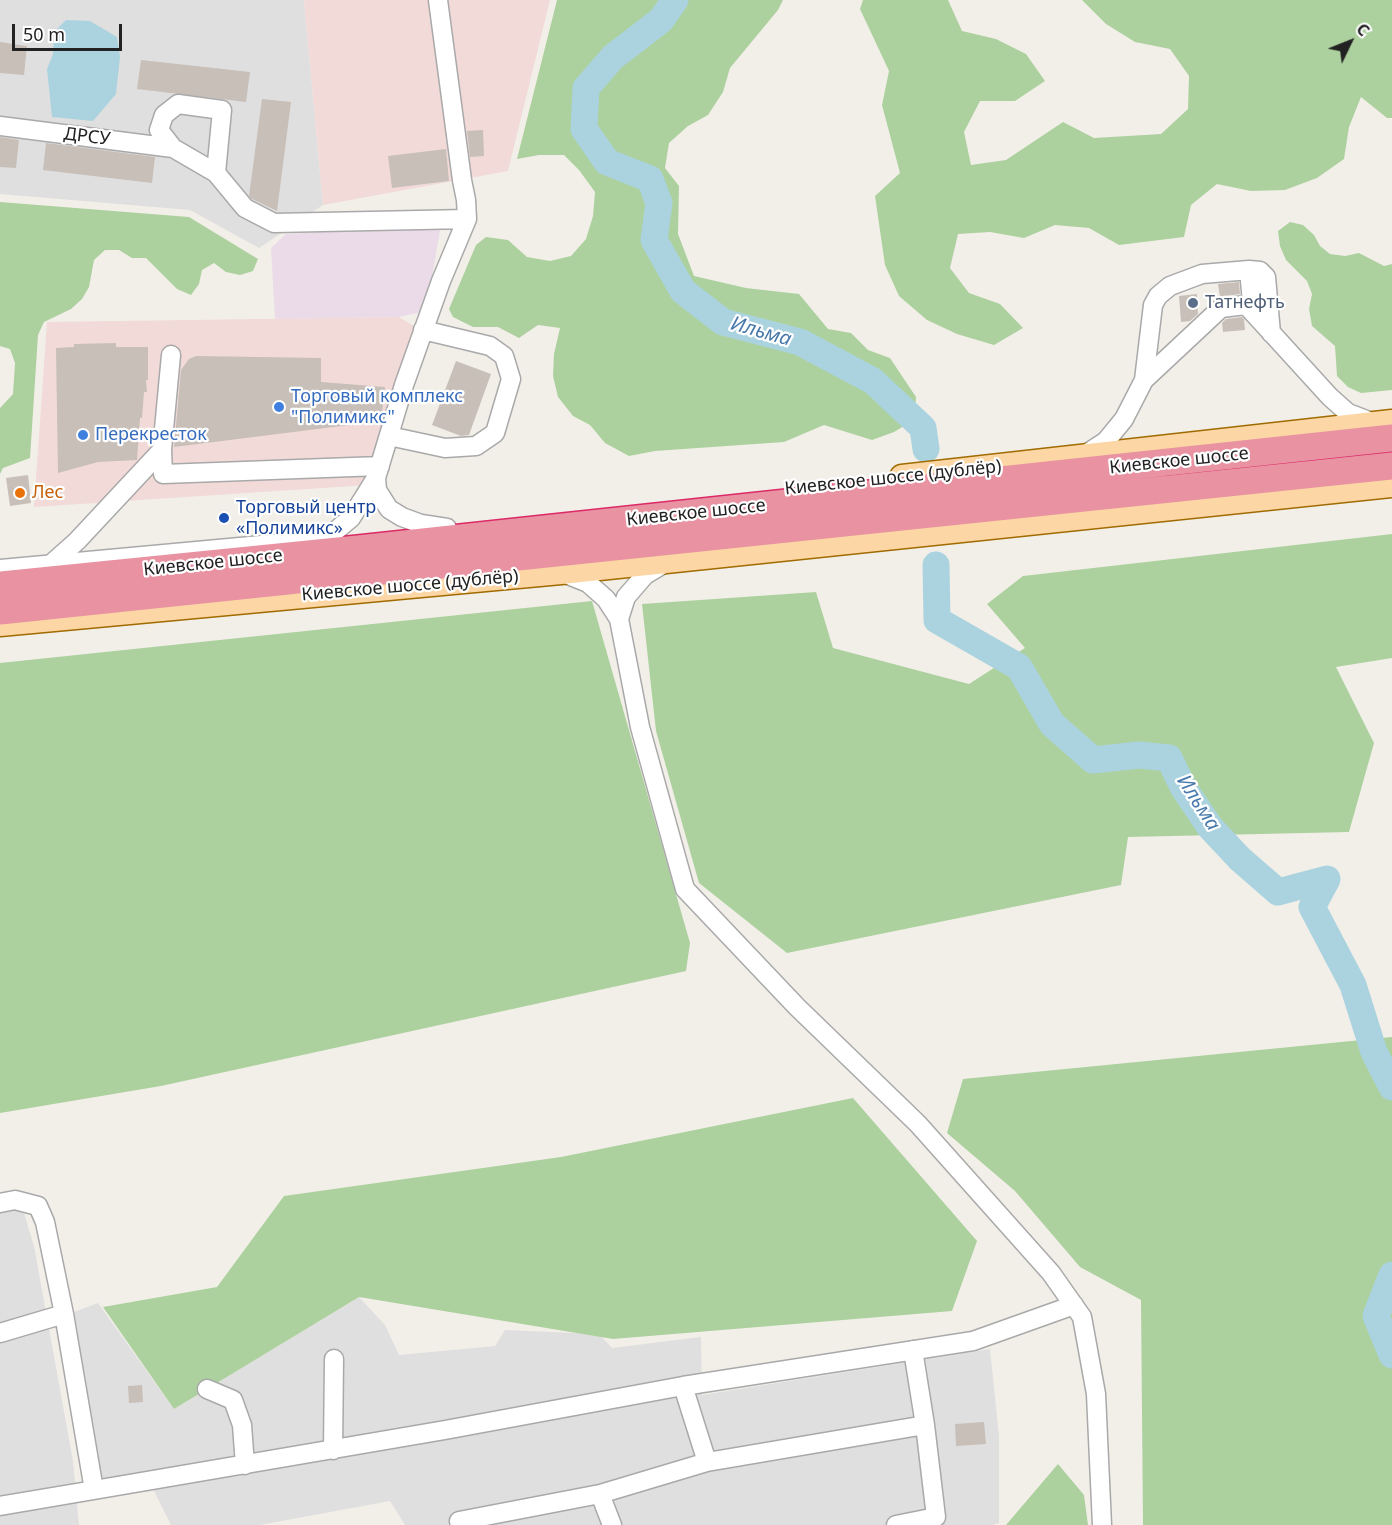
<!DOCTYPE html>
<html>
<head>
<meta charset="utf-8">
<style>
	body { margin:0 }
	#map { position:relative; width:1392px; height:1525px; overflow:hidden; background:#f2efe9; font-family:"Noto Sans",sans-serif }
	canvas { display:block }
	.north { position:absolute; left:1320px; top:12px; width:60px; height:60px; -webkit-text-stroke:4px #fff; paint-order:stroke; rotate:47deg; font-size:16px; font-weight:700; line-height:24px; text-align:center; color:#222 }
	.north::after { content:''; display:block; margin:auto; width:21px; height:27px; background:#222; clip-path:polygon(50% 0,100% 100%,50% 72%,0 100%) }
	.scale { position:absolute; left:12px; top:24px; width:110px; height:27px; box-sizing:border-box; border:3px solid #222; border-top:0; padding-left:8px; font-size:18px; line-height:21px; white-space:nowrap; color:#222; -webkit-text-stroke:4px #fff; paint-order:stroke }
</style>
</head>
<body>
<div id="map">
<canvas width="1392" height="1525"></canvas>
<div class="north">С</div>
<div class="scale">50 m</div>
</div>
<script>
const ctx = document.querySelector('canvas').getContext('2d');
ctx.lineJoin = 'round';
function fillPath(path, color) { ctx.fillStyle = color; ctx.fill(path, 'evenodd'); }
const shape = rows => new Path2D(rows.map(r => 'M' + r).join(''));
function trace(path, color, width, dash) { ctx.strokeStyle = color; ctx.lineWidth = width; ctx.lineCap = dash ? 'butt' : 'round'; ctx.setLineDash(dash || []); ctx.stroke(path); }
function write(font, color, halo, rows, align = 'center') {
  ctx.font = font + ' "Noto Sans",sans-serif'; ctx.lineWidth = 4.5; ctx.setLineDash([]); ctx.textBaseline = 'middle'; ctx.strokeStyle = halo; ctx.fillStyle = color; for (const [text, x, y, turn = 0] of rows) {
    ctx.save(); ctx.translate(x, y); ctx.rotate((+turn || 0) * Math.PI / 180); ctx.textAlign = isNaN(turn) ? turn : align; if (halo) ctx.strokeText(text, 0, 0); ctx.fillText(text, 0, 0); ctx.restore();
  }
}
const residential = shape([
	[0,0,304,0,323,205,259,248,190,210,0,194],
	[7,1207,23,1210,34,1246,73,1461,79,1525,0,1525,0,1209],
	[359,1297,385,1325,399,1355,495,1346,505,1330,599,1334,612,1348,701,1337,702,1395,990,1349,999,1436,999,1523,992,1525,405,1525,390,1501,260,1525,171,1525,151,1485,103,1485,74,1312,98,1303,174,1409]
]);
const commercial = shape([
	[304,0,550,0,508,171,323,205],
	[399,317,417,328,369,485,34,507,47,322]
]);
const industrial = shape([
	[441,225,426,311,399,317,275,319,271,248,286,234]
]);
const forest = shape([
	[557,0,783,0,778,10,730,68,723,92,708,115,688,126,669,143,665,168,679,186,678,234,694,276,746,288,799,294,828,329,851,333,868,350,890,358,916,397,914,420,894,432,872,440,824,425,784,442,655,451,629,456,605,443,590,425,573,416,558,397,553,376,554,354,560,328,538,325,519,338,498,327,473,327,453,317,449,309,476,245,486,237,508,240,527,257,550,261,571,256,586,239,593,216,595,192,579,170,564,155,539,155,517,159],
	[863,0,948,0,962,31,996,39,1026,54,1045,81,1015,101,980,101,964,132,971,165,1006,160,1063,122,1094,138,1161,134,1188,109,1189,76,1170,49,1135,42,1106,24,1082,0,1392,0,1392,118,1387,118,1361,97,1349,127,1344,159,1317,178,1285,190,1251,191,1217,184,1191,205,1184,237,1119,245,1089,228,1055,225,1024,238,990,232,958,234,950,268,969,293,1000,304,1023,328,994,345,957,334,927,320,899,296,885,265,875,196,900,173,882,105,889,71,860,9],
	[0,202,189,217,258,259,253,271,240,275,226,272,214,263,202,270,199,284,191,295,177,289,146,258,132,258,119,250,105,250,94,260,89,287,82,299,71,309,44,322,38,335,30,458,3,468,0,474,0,408,13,394,15,363,10,349,0,346],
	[1290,222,1303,225,1314,235,1320,246,1330,254,1345,256,1359,253,1384,266,1392,264,1392,390,1361,393,1348,387,1337,376,1335,346,1312,326,1309,309,1312,294,1307,281,1286,260,1280,246,1278,231],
	[1392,534,1392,658,1336,667,1374,743,1349,832,1128,837,1121,885,787,953,699,883,656,731,642,604,816,592,833,648,969,684,1025,648,987,604,1023,576],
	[592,601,690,943,686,971,161,1086,0,1113,0,663],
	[1392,1037,1392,1525,1143,1525,1141,1300,1080,1267,1015,1191,947,1133,963,1079],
	[853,1098,977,1241,952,1311,613,1339,359,1297,174,1409,103,1307,217,1287,284,1196,561,1157],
	[1058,1464,1084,1495,1088,1525,1006,1525]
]);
const water = shape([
	[66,20,90,21,117,37,120,57,116,94,93,121,52,117,47,69,53,54,54,32]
]);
const river = shape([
	[675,0,661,20,613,57,586,88,584,129,607,162,650,179,659,203,654,240,683,291,723,322,800,342,873,381,923,428,926,449],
	[936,565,937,620,1019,667,1052,724,1093,760,1139,755,1169,758,1183,787,1210,827,1240,859,1278,892,1327,879,1312,907,1353,985,1374,1052,1392,1087],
	[1392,1275,1376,1316,1392,1355]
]);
const building = shape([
	[0,42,27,46,24,75,0,73],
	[141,60,250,72,246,102,137,89],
	[262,99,291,102,277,211,252,199,249,196],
	[483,130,484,156,470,157,467,131],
	[0,137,19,140,16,168,0,167],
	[46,143,155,157,152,183,43,170],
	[446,149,449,181,392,188,388,156],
	[1239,282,1240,294,1220,297,1218,284],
	[1197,294,1198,314,1190,321,1181,322,1179,296],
	[1242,317,1244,319,1245,330,1223,332,1222,323,1226,319],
	[116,343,116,347,148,347,148,380,146,380,147,392,144,392,142,418,140,418,137,460,98,462,58,473,56,348,74,347,74,344],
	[196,356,321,358,321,382,385,387,381,421,174,447,181,370,189,359],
	[456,361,491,374,469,435,461,436,432,425],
	[28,475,31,503,10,506,6,478],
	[142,1385,143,1402,129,1403,128,1386],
	[984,1422,986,1444,956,1446,955,1424]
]);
const minor = shape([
	[0,126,173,148],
	[216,173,222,110,178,104,164,115,159,130,173,148,216,173,245,208,274,223,467,219],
	[1249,270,1260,271,1266,277,1271,333],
	[171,355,162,450,163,474,380,466],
	[1144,380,1153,305,1158,296,1170,286,1202,274,1249,270,1253,313],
	[389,436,445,448,476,446,495,433,511,379,504,356,490,346,423,330],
	[1086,454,1106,441,1124,419,1144,380,1221,308,1246,305,1330,397,1348,413,1374,423],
	[376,478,377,490,389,509,402,517,421,524,447,528],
	[319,540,333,533,351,518,376,478,404,385,441,281,467,219,466,200,462,180,438,0],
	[50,565,77,541,162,450],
	[0,569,305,541],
	[563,573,588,583,606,599,619,619,640,727,685,889,797,1007,918,1124,1051,1273,1082,1317,1096,1394,1102,1525],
	[619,619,626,597,645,575,665,563],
	[0,1203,15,1200,38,1206,45,1222,64,1314,94,1490,445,1430,683,1386,973,1341,1074,1305],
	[0,1333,64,1314],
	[683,1386,707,1462],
	[207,1389,233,1400,242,1425,245,1465],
	[333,1450,334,1359],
	[600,1494,612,1525],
	[0,1506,94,1490],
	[459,1521,600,1494,707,1462,925,1425],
	[896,1525,936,1517,925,1425,913,1350]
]);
const major = shape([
	[902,477,1392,422],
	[0,624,561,572,1392,485]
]);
const highway = shape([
	[0,585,358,549,1392,438],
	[0,611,1392,466]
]);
const markers = [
	[1193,303,6,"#5c6f8a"],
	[279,407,6,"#3f7fe0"],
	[83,435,6,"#3f7fe0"],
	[20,493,6,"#e8710a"],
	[224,518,6,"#1a4fb4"]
];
const streetNames = [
	["ДРСУ",87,137,7],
	["Киевское шоссе",1179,461,-6],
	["Киевское шоссе (дублёр)",893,478,-6],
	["Киевское шоссе",696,513,-6],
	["Киевское шоссе",213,563,-6],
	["Киевское шоссе (дублёр)",410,586,-5]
];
const serviceNames = [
	["Татнефть",1205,303]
];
const shopNames = [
	["Торговый комплекс",291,397],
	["\"Полимикс\"",291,418],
	["Перекресток",95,435]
];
const foodNames = [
	["Лес",32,493]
];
const transitNames = [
	["Торговый центр",236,508],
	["«Полимикс»",236,529]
];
const waterNames = [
	["Ильма",761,332,16],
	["Ильма",1198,803,57]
];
fillPath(residential, '#e0dfdf');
fillPath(commercial, '#f2dad9');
fillPath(industrial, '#ebdbe8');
fillPath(forest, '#add19e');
fillPath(water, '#aad3df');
trace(river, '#aad3df', 27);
fillPath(building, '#c7bfb8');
trace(minor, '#a9a9a9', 21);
trace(major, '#a06b00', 27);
trace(highway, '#dc2a67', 30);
trace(minor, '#fff', 18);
trace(major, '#fcd6a4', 24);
trace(highway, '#e892a2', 27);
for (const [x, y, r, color] of markers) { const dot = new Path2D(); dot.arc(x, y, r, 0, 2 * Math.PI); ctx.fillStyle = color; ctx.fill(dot); trace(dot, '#fff', 2); }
write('18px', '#222', '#fff', streetNames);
write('18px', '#4e5e75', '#fff', serviceNames, 'left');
write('18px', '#366cbe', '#fff', shopNames, 'left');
write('18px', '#c56008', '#fff', foodNames, 'left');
write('18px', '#164399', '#fff', transitNames, 'left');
write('italic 20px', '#4a7aab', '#fff', waterNames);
</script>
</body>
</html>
